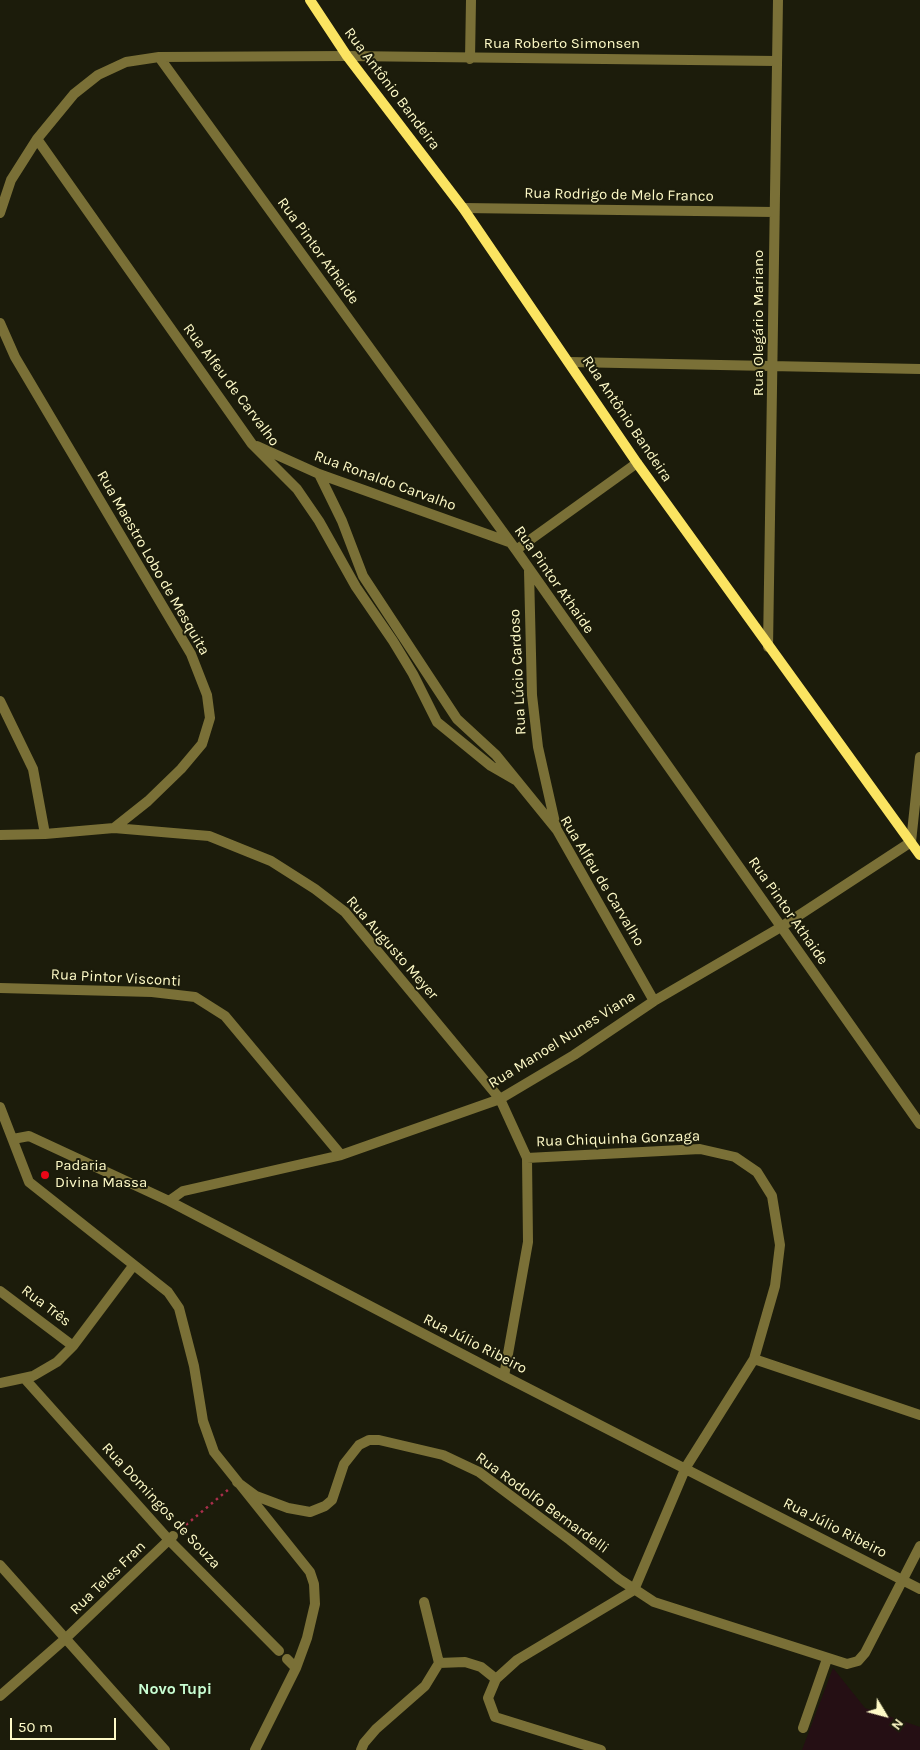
<!DOCTYPE html>
<html>
<head>
<meta charset="utf-8">
<style>
	body { margin:0 }
	#map { position:relative; width:920px; height:1750px; overflow:hidden; background:#1c1c0b; font-family:Karla,sans-serif }
	canvas { display:block }
	.north { position:absolute; left:860px; top:1690px; width:50px; height:50px; -webkit-text-stroke:4px #1c1c0b; paint-order:stroke; rotate:127deg; font-size:14px; font-weight:700; line-height:20px; text-align:center; color:#fefac7 }
	.north::after { content:''; display:block; margin:auto; width:18px; height:22px; background:#fefac7; clip-path:polygon(50% 0,100% 100%,50% 72%,0 100%) }
	.scale { position:absolute; left:10px; top:1718px; width:106px; height:22px; box-sizing:border-box; border:2px solid #fefac7; border-top:0; padding-left:6px; font-size:15px; line-height:18px; white-space:nowrap; color:#fefac7; -webkit-text-stroke:4px #1c1c0b; paint-order:stroke }
</style>
</head>
<body>
<div id="map">
<canvas width="920" height="1750"></canvas>
<div class="north">N</div>
<div class="scale">50 m</div>
</div>
<script>
const ctx = document.querySelector('canvas').getContext('2d');
ctx.lineJoin = 'round';
function fillPath(path, color) { ctx.fillStyle = color; ctx.fill(path, 'evenodd'); }
const shape = rows => new Path2D(rows.map(r => 'M' + r).join(''));
function trace(path, color, width, dash) { ctx.strokeStyle = color; ctx.lineWidth = width; ctx.lineCap = dash ? 'butt' : 'round'; ctx.setLineDash(dash || []); ctx.stroke(path); }
function write(font, color, halo, rows, align = 'center') {
  ctx.font = font + ' Karla,sans-serif'; ctx.lineWidth = 4; ctx.setLineDash([]); ctx.textBaseline = 'middle'; ctx.strokeStyle = halo; ctx.fillStyle = color; for (const [text, x, y, turn = 0] of rows) {
    ctx.save(); ctx.translate(x, y); ctx.rotate((+turn || 0) * Math.PI / 180); ctx.textAlign = isNaN(turn) ? turn : align; if (halo) ctx.strokeText(text, 0, 0); ctx.fillText(text, 0, 0); ctx.restore();
  }
}
const green = shape([
	[833,1668,865,1708,920,1727,920,1750,802,1750]
]);
const path = shape([
	[181,1529,229,1489]
]);
const street = shape([
	[159,57,516,550,920,1124],
	[470,59,471,0],
	[37,139,252,444,297,489,319,521,356,587,393,641,413,674,437,722,491,766,517,781],
	[463,208,774,212],
	[0,213,11,180,37,139,74,94,98,75,126,62,159,57,347,56,776,61],
	[0,323,15,357,191,654,207,695,210,718,202,744,181,769,148,801,114,828],
	[570,362,920,369],
	[257,446,319,474,509,542],
	[319,474,342,521,363,576,457,719,496,755,557,830,654,1001],
	[516,550,637,463],
	[529,571,532,695,538,747,556,827],
	[768,647,778,0],
	[0,701,33,769,45,834],
	[0,835,45,834,114,828,209,836,271,861,315,889,345,912,500,1099,527,1158,528,1242,504,1376],
	[0,988,152,992,195,997,225,1016,341,1155],
	[0,1107,29,1182,168,1292,179,1308,194,1366,203,1421,214,1452,310,1572,314,1584,315,1604,307,1638,296,1668,255,1750],
	[13,1139,29,1136,169,1201,504,1376,920,1589],
	[527,1158,700,1149,735,1157,757,1172,772,1196,780,1245,775,1286,754,1359,686,1467,634,1590,517,1660,496,1679,488,1698,495,1717,601,1750],
	[169,1201,183,1191,341,1155,500,1099,574,1055,654,1001,781,927,911,842,920,757],
	[0,1291,73,1346],
	[754,1359,920,1415],
	[25,1379,169,1540,279,1651],
	[0,1383,33,1376,57,1362,73,1346,133,1266],
	[237,1482,256,1496,288,1508,310,1512,325,1506,332,1500,344,1464,359,1445,369,1440,379,1440,443,1455,479,1472,570,1540,619,1579,654,1602,847,1664,858,1661,865,1653,920,1546],
	[0,1565,165,1750],
	[287,1659,296,1668],
	[439,1663,465,1662,481,1667,496,1679],
	[0,1696,65,1639,173,1536],
	[803,1728,827,1659],
	[361,1750,364,1743,376,1729,425,1686,439,1663,424,1602]
]);
const secondary = shape([
	[310,0,347,56,463,208,637,463,920,855]
]);
const markers = [
	[45,1175,5,"#eb0617"]
];
const streetNames = [
	["Rua Roberto Simonsen",562,44],
	["Rua Antônio Bandeira",392,89,53],
	["Rua Rodrigo de Melo Franco",619,195,1],
	["Rua Pintor Athaide",318,251,54],
	["Rua Olegário Mariano",759,323,-90],
	["Rua Alfeu de Carvalho",231,385,53],
	["Rua Antônio Bandeira",627,419,56],
	["Rua Ronaldo Carvalho",385,481,20],
	["Rua Maestro Lobo de Mesquita",153,563,60],
	["Rua Pintor Athaide",554,580,55],
	["Rua Lúcio Cardoso",518,672,-93],
	["Rua Alfeu de Carvalho",602,881,59],
	["Rua Pintor Athaide",788,911,55],
	["Rua Augusto Meyer",392,948,49],
	["Rua Pintor Visconti",116,978,3],
	["Rua Manoel Nunes Viana",562,1040,-32],
	["Rua Chiquinha Gonzaga",618,1139,-2],
	["Rua Três",46,1306,37],
	["Rua Júlio Ribeiro",475,1344,27],
	["Rua Rodolfo Bernardelli",542,1503,36],
	["Rua Domingos de Souza",161,1506,47],
	["Rua Júlio Ribeiro",835,1528,27],
	["Rua Teles Fran",108,1578,-44]
];
const poiNames = [
	["Padaria",55,1166],
	["Divina Massa",55,1183]
];
const neighbourhoodNames = [
	["Novo Tupi",175,1689]
];
fillPath(green, '#250f14');
trace(path, '#aa2f4c', 2.5, [2.5, 4]);
trace(street, '#7a7037', 10);
trace(secondary, '#fbe461', 10);
for (const [x, y, r, color] of markers) { const dot = new Path2D(); dot.arc(x, y, r, 0, 2 * Math.PI); ctx.fillStyle = color; ctx.fill(dot); trace(dot, '#1c1c0b', 2); }
write('15px', '#fefac7', '#1c1c0b', streetNames);
write('15px', '#fefac7', '#1c1c0b', poiNames, 'left');
write('bold 16px', '#c9fed3', '#1c1c0b', neighbourhoodNames);
</script>
</body>
</html>
